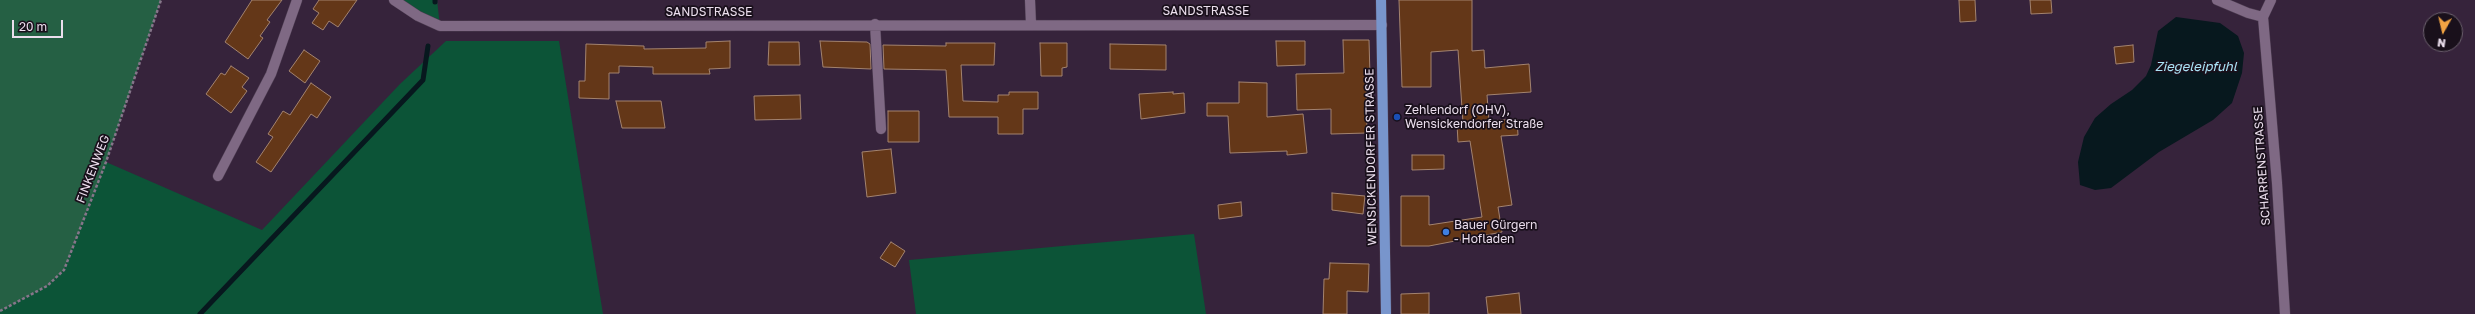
<!DOCTYPE html>
<html>
<head>
<meta charset="utf-8">
<style>
	body { margin:0 }
	#map { position:relative; width:2475px; height:314px; overflow:hidden; background:#36233b; font-family:"Golos Text",sans-serif }
	canvas { display:block }
	.north { position:absolute; left:2423px; top:12px; width:40px; height:40px; box-sizing:border-box; background:#19101b; border:1px solid #6d626f; border-radius:50%; rotate:188deg; font-size:11px; font-weight:700; line-height:16px; text-align:center; color:#ebdeed }
	.north::after { content:''; display:block; margin:auto; width:14px; height:18px; background:#f3a443; clip-path:polygon(50% 0,100% 100%,50% 72%,0 100%) }
	.scale { position:absolute; left:12px; top:20px; width:51px; height:18px; box-sizing:border-box; border:2px solid #ebdeed; border-top:0; padding-left:5px; font-size:12px; line-height:14px; white-space:nowrap; color:#ebdeed; -webkit-text-stroke:3px #19101b; paint-order:stroke }
</style>
</head>
<body>
<div id="map">
<canvas width="2475" height="314"></canvas>
<div class="north">N</div>
<div class="scale">20 m</div>
</div>
<script>
const ctx = document.querySelector('canvas').getContext('2d');
ctx.lineJoin = 'round';
function fillPath(path, color) { ctx.fillStyle = color; ctx.fill(path, 'evenodd'); }
const shape = rows => new Path2D(rows.map(r => 'M' + r).join(''));
function trace(path, color, width, dash) { ctx.strokeStyle = color; ctx.lineWidth = width; ctx.lineCap = dash ? 'butt' : 'round'; ctx.setLineDash(dash || []); ctx.stroke(path); }
function write(font, color, halo, rows, align = 'center') {
  ctx.font = font + ' "Golos Text",sans-serif'; ctx.lineWidth = 3.5; ctx.setLineDash([]); ctx.textBaseline = 'middle'; ctx.strokeStyle = halo; ctx.fillStyle = color; for (const [text, x, y, turn = 0] of rows) {
    ctx.save(); ctx.translate(x, y); ctx.rotate((+turn || 0) * Math.PI / 180); ctx.textAlign = isNaN(turn) ? turn : align; if (halo) ctx.strokeText(text, 0, 0); ctx.fillText(text, 0, 0); ctx.restore();
  }
}
const green = shape([
	[394,0,437,0,440,26],
	[446,41,559,41,603,314,0,314,0,311,47,286,64,270,106,162,262,230,400,84],
	[1194,234,1206,314,916,314,909,260]
]);
const forest = shape([
	[0,0,161,0,106,162,64,270,47,286,0,311]
]);
const water = shape([
	[2176,17,2220,23,2238,36,2244,53,2242,73,2232,103,2213,120,2159,152,2111,188,2095,190,2080,185,2078,162,2084,137,2095,118,2111,104,2132,90,2146,76,2151,65,2158,31]
]);
const stream = shape([
	[435,0,435,2],
	[200,314,423,80,428,46]
]);
const building = shape([
	[252,0,282,0,267,20,270,22,260,36,263,38,248,59,225,42,252,0],
	[319,0,357,0,338,27,329,21,323,30,312,23,319,13,313,9,319,0],
	[1399,0,1472,0,1472,51,1484,50,1485,68,1529,64,1531,92,1487,95,1489,121,1517,119,1518,135,1501,136,1512,205,1498,207,1502,232,1429,246,1401,246,1401,196,1429,196,1429,225,1482,217,1470,141,1458,142,1457,124,1463,123,1458,50,1431,52,1431,87,1402,87,1399,0],
	[1959,0,1975,0,1976,21,1960,22,1959,0],
	[2030,0,2051,0,2052,13,2031,14,2030,0],
	[1343,40,1369,40,1370,76,1366,76,1367,133,1331,134,1331,109,1297,110,1296,74,1344,73,1343,40],
	[730,41,730,68,709,69,710,74,653,74,653,67,619,66,619,73,609,73,609,99,579,98,579,81,585,81,586,44,644,46,644,49,706,48,706,42,730,41],
	[820,41,867,42,870,44,871,69,823,67,820,41],
	[1276,41,1305,41,1305,65,1277,66,1276,41],
	[769,42,799,42,800,65,768,65,769,42],
	[946,43,995,43,994,65,961,65,963,101,998,102,998,95,1009,95,1009,92,1038,92,1038,109,1023,109,1023,134,998,134,998,117,949,117,946,70,884,69,883,45,946,46,946,43],
	[1040,43,1067,43,1067,67,1062,68,1062,76,1041,76,1040,43],
	[1110,44,1166,45,1166,70,1110,69,1110,44],
	[2133,45,2134,62,2116,64,2114,47,2133,45],
	[304,50,320,61,305,83,289,71,304,50],
	[231,66,249,78,242,87,247,91,231,113,206,94,221,73,225,75,231,66],
	[1239,82,1267,83,1267,117,1303,114,1307,153,1287,155,1287,151,1230,153,1228,116,1207,116,1207,103,1239,103,1239,82],
	[311,83,331,97,317,118,311,114,271,172,256,162,273,137,268,134,283,111,290,115,311,83],
	[1173,92,1173,94,1184,93,1185,113,1141,119,1139,94,1173,92],
	[800,95,801,119,755,120,754,96,800,95],
	[616,101,661,101,665,128,622,128,616,101],
	[888,111,919,111,919,142,888,142,888,111],
	[891,149,896,193,867,197,862,152,891,149],
	[1412,155,1444,155,1444,169,1412,170,1412,155],
	[1332,193,1365,196,1363,214,1332,210,1332,193],
	[1241,202,1242,216,1219,219,1218,205,1241,202],
	[891,242,905,251,895,267,880,258,891,242],
	[1330,263,1369,264,1368,292,1347,291,1347,314,1323,314,1324,279,1329,279,1330,263],
	[1429,293,1429,314,1401,314,1401,294,1429,293],
	[1519,293,1521,314,1488,314,1486,297,1519,293]
]);
const path = shape([
	[0,311,47,286,64,270,106,162,161,0]
]);
const minor = shape([
	[394,0,418,16,440,26,1382,25],
	[1030,0,1031,24],
	[2217,0,2248,13,2263,17],
	[2271,0,2263,17,2277,183,2285,314],
	[875,24,881,129],
	[218,176,271,74,297,0]
]);
const major = shape([
	[1381,0,1386,314]
]);
const markers = [
	[1397,117,4,"#1a4fb4"],
	[1446,232,4,"#3f7fe0"]
];
const streetNames = [
	["SANDSTRASSE",1206,11],
	["SANDSTRASSE",709,12],
	["WENSICKENDORFER STRASSE",1371,157,-91],
	["SCHARRENSTRASSE",2262,166,-94],
	["FINKENWEG",93,169,-69]
];
const poiNames = [
	["Zehlendorf (OHV),",1405,110],
	["Wensickendorfer Straße",1405,124],
	["Bauer Gürgern",1454,225],
	["- Hofladen",1454,239]
];
const waterNames = [
	["Ziegeleipfuhl",2196,67]
];
fillPath(green, '#0c5437');
fillPath(forest, '#256044');
fillPath(water, '#07181e');
trace(stream, '#07181e', 5);
fillPath(building, '#643718');
trace(building, '#a3836f', 1);
trace(minor, '#4e3e52', 11);
trace(major, '#4e3e52', 11);
trace(path, '#86768a', 2.5, [3, 2]);
trace(minor, '#7f6984', 10);
trace(major, '#7895cc', 10);
for (const [x, y, r, color] of markers) { const dot = new Path2D(); dot.arc(x, y, r, 0, 2 * Math.PI); ctx.fillStyle = color; ctx.fill(dot); trace(dot, '#19101b', 1.5); }
write('12px', '#ebdeed', '#19101b', streetNames);
write('12px', '#ebdeed', '#19101b', poiNames, 'left');
write('italic 13px', '#aae3f6', '#19101b', waterNames);
</script>
</body>
</html>
